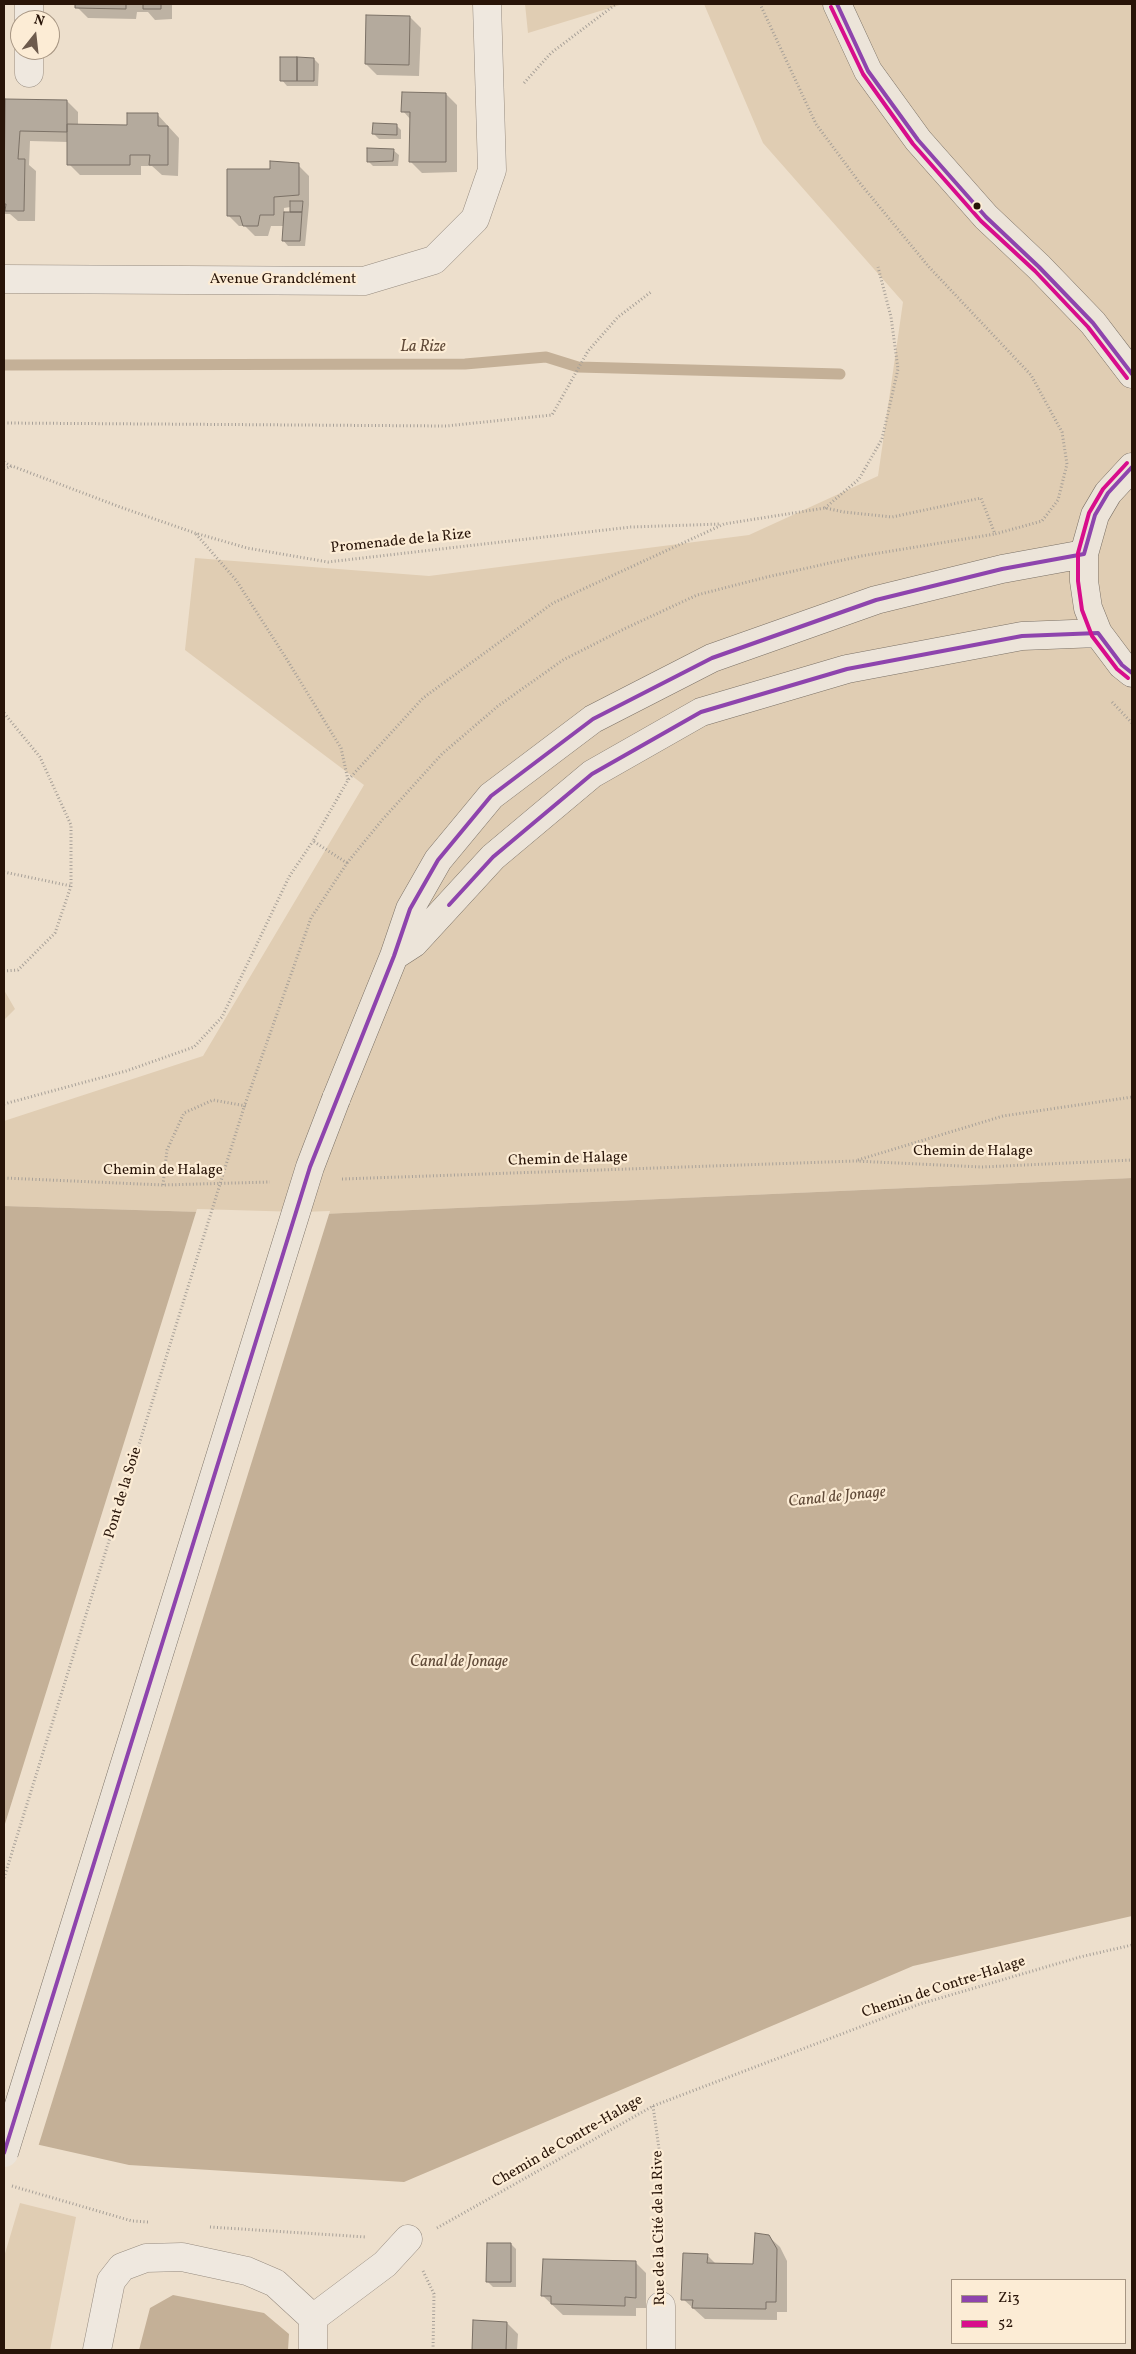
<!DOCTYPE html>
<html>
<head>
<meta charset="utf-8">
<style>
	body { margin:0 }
	#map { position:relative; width:1136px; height:2354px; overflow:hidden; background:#eddfcc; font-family:Vollkorn,serif }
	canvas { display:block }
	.frame { position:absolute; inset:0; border:5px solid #281408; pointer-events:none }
	.legend { position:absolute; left:951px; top:2279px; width:175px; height:65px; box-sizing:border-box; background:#fcecd5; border:1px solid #a79683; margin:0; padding:6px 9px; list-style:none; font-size:15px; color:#281408 }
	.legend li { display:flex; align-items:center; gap:10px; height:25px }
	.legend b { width:25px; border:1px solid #a79683 }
	.north { position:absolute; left:10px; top:10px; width:50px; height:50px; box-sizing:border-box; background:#fcecd5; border:1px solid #a79683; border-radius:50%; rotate:16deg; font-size:14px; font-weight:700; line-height:20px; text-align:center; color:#281408 }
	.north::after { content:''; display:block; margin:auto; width:18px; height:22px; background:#6d5b4d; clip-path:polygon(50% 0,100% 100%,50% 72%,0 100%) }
</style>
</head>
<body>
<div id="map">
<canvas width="1136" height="2354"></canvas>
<div class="frame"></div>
<ul class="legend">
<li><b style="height:6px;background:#8e44ad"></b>Zi3</li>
<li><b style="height:6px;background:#d80d8c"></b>52</li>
</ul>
<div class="north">N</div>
</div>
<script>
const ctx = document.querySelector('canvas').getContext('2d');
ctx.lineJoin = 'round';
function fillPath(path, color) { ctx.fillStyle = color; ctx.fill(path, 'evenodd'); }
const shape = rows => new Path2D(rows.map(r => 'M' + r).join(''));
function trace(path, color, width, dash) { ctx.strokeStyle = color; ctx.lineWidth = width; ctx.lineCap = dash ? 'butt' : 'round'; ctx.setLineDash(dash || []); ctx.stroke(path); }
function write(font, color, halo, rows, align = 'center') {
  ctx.font = font + ' Vollkorn,serif'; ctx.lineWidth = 4.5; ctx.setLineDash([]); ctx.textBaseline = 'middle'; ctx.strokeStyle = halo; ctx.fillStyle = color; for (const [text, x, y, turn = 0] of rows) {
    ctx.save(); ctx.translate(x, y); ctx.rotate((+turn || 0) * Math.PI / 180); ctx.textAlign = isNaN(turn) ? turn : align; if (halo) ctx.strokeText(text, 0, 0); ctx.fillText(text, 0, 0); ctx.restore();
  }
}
const green = shape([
	[525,4,623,4,528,33],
	[704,4,1132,4,1132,1178,300,1215,4,1206,4,1121,203,1056,364,785,185,650,195,558,429,576,749,535,878,476,903,302,763,143],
	[4,990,15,1009,4,1020],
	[20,2203,76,2217,50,2350,4,2350,4,2257]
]);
const water = shape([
	[1132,1178,1132,1916,913,1966,404,2182,129,2165,4,2137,4,1206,300,1215],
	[173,2295,264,2313,289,2334,288,2350,139,2350,150,2308]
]);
const pier = shape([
	[197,1209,300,1212,330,1211,38,2147,4,2140,4,1827]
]);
const shadow = shape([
	[77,4,172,4,172,19,155,20,148,12,137,12,136,19,88,18,77,7],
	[410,17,421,28,419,76,377,75,366,64],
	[314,59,319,64,318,86,287,86,282,80],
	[446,94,457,105,457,172,422,173,411,162,411,120,403,111],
	[67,101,78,112,78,125,128,126,157,114,179,138,178,176,162,175,152,166,141,166,141,175,80,175,69,164,68,142,30,141,29,165,36,171,35,221,18,221,10,214,4,214,4,131],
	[396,125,401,130,401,139,379,139,374,134],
	[393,150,399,155,398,166,373,166,368,161],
	[298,165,309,176,309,205,305,246,288,246,283,240,284,226,271,226,268,236,255,236,245,226,239,226,228,215,272,170],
	[291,207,291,213,284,213,284,208],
	[768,2236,780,2247,787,2261,787,2312,777,2312,777,2320,705,2319,683,2299,707,2255,717,2265,755,2265],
	[511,2244,516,2249,516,2287,493,2287,487,2281],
	[635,2262,646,2273,646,2308,636,2308,636,2316,563,2315,542,2295],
	[474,2321,507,2323,518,2334,517,2350,473,2350]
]);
const stream = shape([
	[4,365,465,364,546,357,578,367,840,374]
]);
const building = shape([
	[75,4,126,4,126,9,75,8,75,4],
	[143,4,161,4,161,9,143,9,143,4],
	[366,15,410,16,409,65,365,64,366,15],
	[280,57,297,57,297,81,280,81,280,57],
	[297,57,314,58,314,81,297,81,297,57],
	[402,92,446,93,446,162,409,162,410,112,401,112,402,92],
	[5,99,67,100,67,132,20,131,18,159,25,159,24,211,5,211,6,204,4,204,5,99],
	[127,113,158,113,158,126,168,126,168,165,149,165,150,155,130,155,130,165,67,165,67,124,127,125,127,113],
	[373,123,397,124,397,135,372,134,373,123],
	[367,148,394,149,393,161,367,162,367,148],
	[270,161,299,163,299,195,274,197,274,215,260,215,258,226,243,226,240,216,227,216,227,169,270,169,270,161],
	[290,201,303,201,302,212,290,212,290,201],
	[284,212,302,212,300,241,282,241,284,212],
	[755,2233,769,2235,777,2249,776,2302,766,2302,766,2309,692,2308,693,2300,681,2300,683,2253,708,2254,707,2263,753,2264,755,2233],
	[487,2243,511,2243,511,2282,486,2282,487,2243],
	[543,2259,636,2261,636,2298,625,2297,625,2306,551,2304,551,2296,541,2296,543,2259],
	[473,2320,507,2322,506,2350,472,2350,473,2320]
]);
const path = shape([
	[524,83,551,53,616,4],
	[4,423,446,426,552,415,588,351,618,317,651,292],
	[4,462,11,466],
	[4,469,12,466,120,507,195,533,247,548,328,562,631,527,721,524],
	[825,508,859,479,882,439,898,369,891,317,878,267],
	[196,534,236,580,286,658,341,748,348,780],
	[1112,702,1132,723],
	[4,713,40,757,71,825,71,886,55,933,18,970,4,971],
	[347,863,383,819,442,754,498,706,563,660,624,629,697,595,767,577,861,556,995,534],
	[4,872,71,886],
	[4,1104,126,1071,194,1047,222,1017,289,877,313,841],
	[244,1107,311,918,347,863,313,841,348,780,423,698,553,603,724,524,825,508,844,512,892,517,981,498,995,534,1042,521,1058,500,1067,464,1062,432,1031,375,929,267,859,182,816,124,760,4],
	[858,1160,1003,1116,1132,1097],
	[4,1178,163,1185,270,1182],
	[342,1179,855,1161,982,1167,1132,1160],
	[163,1185,167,1150,184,1113,213,1100,246,1106],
	[653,2106,660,2156,661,2275],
	[12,2186,132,2221,149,2222],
	[210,2227,366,2237],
	[437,2228,653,2106,920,2004,1080,1957,1132,1945],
	[423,2271,434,2294,433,2350]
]);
const minor = shape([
	[29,20,29,4],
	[29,73,29,50],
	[4,279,364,281,434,260,475,219,492,170,487,4],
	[313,2318,385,2264,408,2239],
	[97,2350,111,2281,122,2267,146,2258,182,2257,247,2271,275,2283,313,2318,313,2350],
	[661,2350,661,2306]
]);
const major = shape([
	[837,4,868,71,918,140,986,217,1039,267,1093,323,1132,374],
	[1132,467,1108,493,1095,515,1084,554,1084,581,1088,608,1098,633,1122,665,1132,673],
	[394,956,414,943,493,857,592,774,701,712,847,669,1022,636,1098,633],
	[336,1099,394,956,410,909,438,860,491,796,593,719,712,658,876,600,1002,569,1084,554]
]);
const pathBridge = shape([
	[4,1878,244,1107]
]);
const majorBridge = shape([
	[4,2153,310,1167,336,1099]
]);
const bus1 = shape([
	[837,4,868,71,918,140,986,217,1039,267,1093,323,1132,374],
	[449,905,493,857,592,774,701,712,847,669,1022,636,1098,633,1122,665,1132,673],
	[4,2153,310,1167,394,956,410,909,438,860,491,796,593,719,712,658,876,600,1002,569,1084,554,1095,515,1108,493,1132,467]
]);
const bus2 = shape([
	[831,7,863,74,913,144,981,221,1035,271,1088,327,1127,378],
	[1127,463,1103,489,1089,513,1078,553,1078,581,1082,610,1092,636,1117,669,1128,678]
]);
const markers = [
	[977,206,4.5,"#281408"]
];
const streetNames = [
	["Avenue Grandclément",283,280],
	["Promenade de la Rize",401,542,-6],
	["Chemin de Halage",973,1152],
	["Chemin de Halage",568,1160,-2],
	["Chemin de Halage",163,1171],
	["Pont de la Soie",124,1493,-73],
	["Chemin de Contre-Halage",944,1988,-18],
	["Chemin de Contre-Halage",568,2142,-30],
	["Rue de la Cité de la Rive",660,2228,-91]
];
const waterNames = [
	["La Rize",423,348],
	["Canal de Jonage",837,1498,-6],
	["Canal de Jonage",459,1663]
];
fillPath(green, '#e0cdb3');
fillPath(water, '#c4b097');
fillPath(pier, '#eddfcc');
fillPath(shadow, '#0003');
trace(stream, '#c4b097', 11);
fillPath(building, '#b4aa9d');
trace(building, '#7b7166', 1);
trace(minor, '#978c80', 29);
trace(major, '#7b7166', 29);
trace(path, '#a7a098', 3, [1, 2.5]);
trace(minor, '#efe8df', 28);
trace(major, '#ece4d9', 28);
trace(majorBridge, '#7b7166', 29, []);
trace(pathBridge, '#a7a098', 3, [1, 2.5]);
trace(majorBridge, '#ece4d9', 28);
trace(bus1, '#8e44ad', 4);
trace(bus2, '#d80d8c', 4);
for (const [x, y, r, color] of markers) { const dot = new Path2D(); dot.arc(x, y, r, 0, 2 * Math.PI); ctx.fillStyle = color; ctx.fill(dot); trace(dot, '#fcecd5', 2); }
write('15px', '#281408', '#fcecd5', streetNames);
write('italic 16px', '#604a38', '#fcecd5', waterNames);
</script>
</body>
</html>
